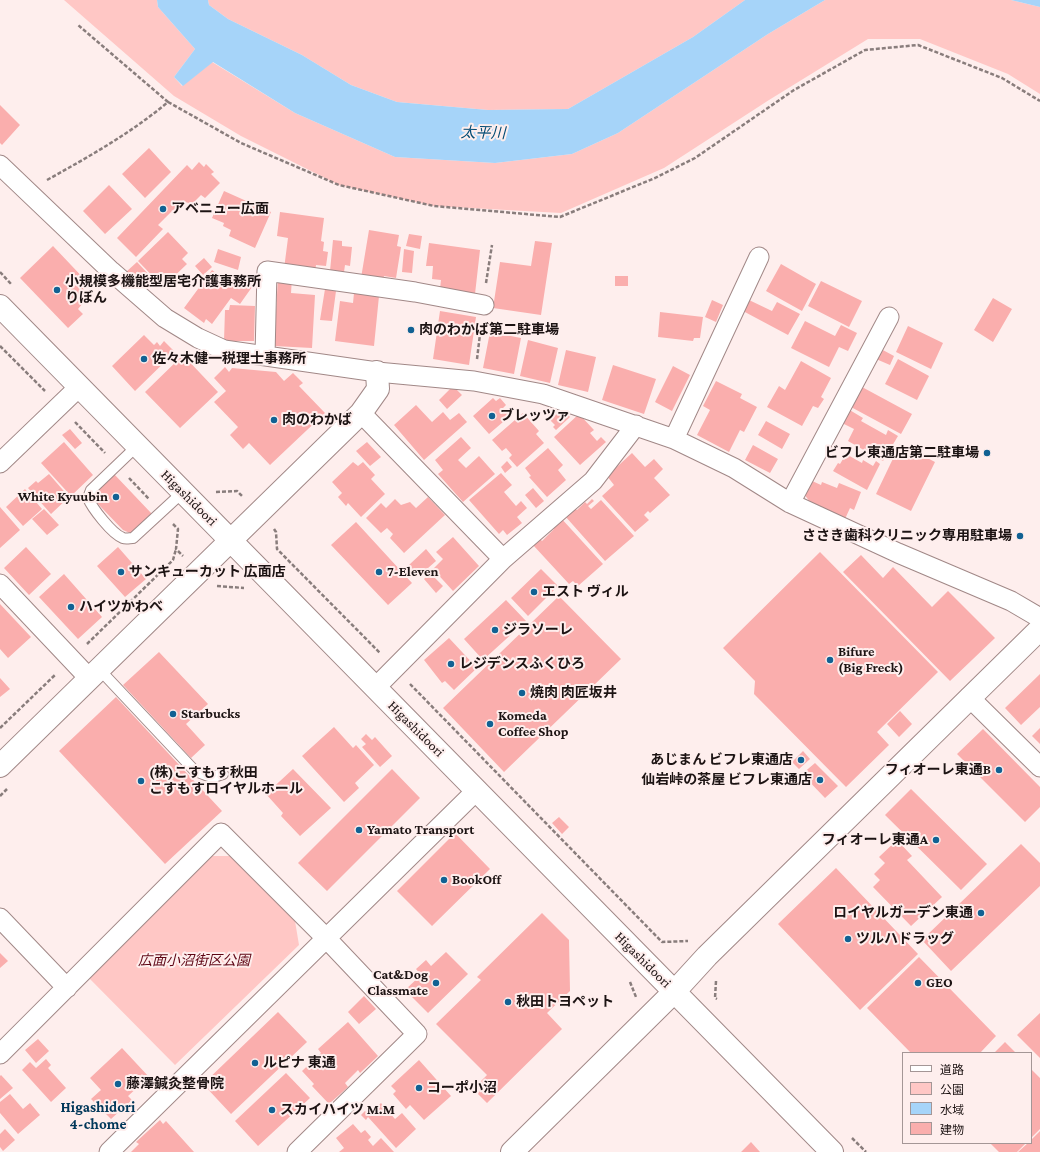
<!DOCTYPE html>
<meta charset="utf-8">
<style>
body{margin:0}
#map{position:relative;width:1040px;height:1152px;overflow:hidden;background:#feeeed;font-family:"Crimson Pro","Noto Sans JP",serif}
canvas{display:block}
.legend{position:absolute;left:902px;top:1052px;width:130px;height:92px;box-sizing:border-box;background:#feeeed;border:1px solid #a49696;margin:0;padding:5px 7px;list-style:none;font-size:12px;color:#1c1313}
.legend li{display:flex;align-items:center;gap:8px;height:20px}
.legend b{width:20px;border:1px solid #a49696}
</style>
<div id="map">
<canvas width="1040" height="1152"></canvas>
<ul class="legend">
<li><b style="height:5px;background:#fff"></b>道路</li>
<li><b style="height:11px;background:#ffc7c5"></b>公園</li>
<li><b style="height:11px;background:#a6d4f9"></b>水域</li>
<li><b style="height:11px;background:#faaead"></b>建物</li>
</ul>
</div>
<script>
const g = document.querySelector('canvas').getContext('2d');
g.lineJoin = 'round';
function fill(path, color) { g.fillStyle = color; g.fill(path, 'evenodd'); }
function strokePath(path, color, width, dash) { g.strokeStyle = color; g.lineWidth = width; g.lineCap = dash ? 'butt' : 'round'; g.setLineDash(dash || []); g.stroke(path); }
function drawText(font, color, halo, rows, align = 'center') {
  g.font = font + ' "Crimson Pro","Noto Sans JP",serif'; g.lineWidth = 4; g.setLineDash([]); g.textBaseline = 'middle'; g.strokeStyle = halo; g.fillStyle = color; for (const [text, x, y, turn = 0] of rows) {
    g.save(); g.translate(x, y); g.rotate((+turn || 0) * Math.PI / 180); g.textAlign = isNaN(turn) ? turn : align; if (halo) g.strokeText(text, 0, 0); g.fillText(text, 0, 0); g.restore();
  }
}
fill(new Path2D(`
 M64,0H157L158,7L195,49L174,77L182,86L212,62L295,113L395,157L495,163L572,154L618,133L768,34L825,0H1011L1040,7V94L1008,74L920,39H868L769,100L664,168L561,213L434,206L339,185L241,136L174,96Z
 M208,0H745L693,37L568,109L488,110L397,102L351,85L302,55L228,19L209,5Z
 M212,856H230L295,921L299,945L175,1065L88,977Z`), '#ffc7c5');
fill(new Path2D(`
 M157,0H208L209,5L228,19L302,55L351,85L397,102L488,110L568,109L693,37L745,0H825L768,34L618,133L572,154L495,163L395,157L295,113L213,62L183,86L174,77L195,49L158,7Z
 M1011,0H1040V7Z`), '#a6d4f9');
fill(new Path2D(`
 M0,105L20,125L2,145L0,143Z
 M149,148L171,172L145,198L122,174Z
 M199,162L204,167L206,164L214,172L211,174L220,183L205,198L201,195L190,206L187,202L174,215L171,212L158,225L163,229L136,257L117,238L187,165L192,170Z
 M109,185L132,209L105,234L83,211Z
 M224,191L271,212L255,248L229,236L231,230L223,226L224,223L212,218Z
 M280,212L324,218L321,241L324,242L323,251L328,252L326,266L316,265L315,273L284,269L288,238L277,236Z
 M369,230L399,235L397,246L401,247L396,278L384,276L383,281L361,278Z
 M168,232L188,253L182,259L187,264L163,287L138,261Z
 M409,234L422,236L420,249L406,246Z
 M333,240L342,241V246L352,247L350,266L345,265L344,272L330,271Z
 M535,241L552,243L541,315L493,308L500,262L531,266Z
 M429,243L480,250L475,294L440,289L441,280L432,279L433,266H426Z
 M53,246L89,284L77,296L83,303L78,309L83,314L68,328L20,278Z
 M218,249L241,257L238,270L214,262Z
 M404,249L414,251L412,273L402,272Z
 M204,258L212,267L203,275L195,266Z
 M137,262L152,278L141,288L126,272Z
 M781,264L816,284L802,311L766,291Z
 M212,270L233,286L239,278L252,287L240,304L231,298L212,324L206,319L204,323L184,308Z
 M615,276H628V286H615Z
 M278,278H292L291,293L315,295L312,348L274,346Z
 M821,281L862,301L849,327L808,306Z
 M325,289L336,291L332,321L320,320Z
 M354,293L379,296L374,346L335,341L340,301L353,303Z
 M993,298L1012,309L993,342L974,330Z
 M712,300L723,305L716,322L705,317Z
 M749,300L772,311L777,302L800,314L788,335L743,311Z
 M230,305L255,306L254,341H224L225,310H229Z
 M440,311L476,317L469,365L433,359Z
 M660,312L703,317L700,338H694L693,341L658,337Z
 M805,321L835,336L841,325L857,333L848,351L839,347L829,367L791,348Z
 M908,326L943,343L931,369L896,352Z
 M490,332L521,338L514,374L483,368Z
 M144,335L154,345L157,342L160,346L164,341L175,352L135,391L112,366Z
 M528,340L558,348L550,383L520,376Z
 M881,349L894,356L890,365L876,359Z
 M566,350L596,357L588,392L558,385Z
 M183,355L218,392L180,428L145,392Z
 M898,359L929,376L917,400L885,384Z
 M801,361L831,378L821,397L824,399L818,408L813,406L802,426L767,407L779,386L785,390Z
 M613,365L656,379L644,414L602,400Z
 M673,366L690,375L672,411L655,402Z
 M225,367L229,372L232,368L276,372L284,381L293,373L303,383L299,386L325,413L270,465L249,443L243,449L230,435L238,427L214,402L226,391L214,378Z
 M716,381L742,394L740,398L757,407L744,432L740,430L729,452L697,435L710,410L703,406Z
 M453,386L462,395L447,409L439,400Z
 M862,387L912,414L901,434L851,407Z
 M493,398L496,401L500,398L506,405L503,408L510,416L489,434L473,416Z
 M416,405L432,422L443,412L450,420L459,413L467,422L424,460L394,425Z
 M562,409L570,417L556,430L553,427L555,425L550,420Z
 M848,409L863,418L861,421L886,435L888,430L898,436L883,461L848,441L854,429L840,422Z
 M523,413L539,431L536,434L544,443L517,467L509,458L512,455L506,448L502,451L492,440Z
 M579,414L594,430L590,433L597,441L601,437L606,442L580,465L554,437Z
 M766,421L790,434L782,449L758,435Z
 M70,429L82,443L75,449L62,435Z
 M461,437L471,448L458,460L466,468L479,456L495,474L463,502L438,474L443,470L435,460Z
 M64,442L93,475L71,496L41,463Z
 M367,442L381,457L370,466L356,451Z
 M900,444L935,462L911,511L876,494Z
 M753,445L778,459L770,473L745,460Z
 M548,448L563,465L558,470L566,480L547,497L529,477L531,476L525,468Z
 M632,453L645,467L654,459L663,469L654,478L670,495L650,513L648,511L644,515L649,520L635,532L602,496L614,485L607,476Z
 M846,454L862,463L863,460L873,466L876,461L880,464L867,490L833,471L838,463L840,464Z
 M507,461L512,467L505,473L501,467Z
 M353,462L358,466L363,462L375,475L371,479L385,494L361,517L348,503L346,506L338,497L342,493L332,482Z
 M501,473L512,485L504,492L516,506L521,501L527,508L517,517L522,523L507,535L503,530L499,534L469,500Z
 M49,474L69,497L51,514L28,488L36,481L38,483Z
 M114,474L152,514L132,534L123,530L98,504L96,490Z
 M810,480L821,485L822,482L837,488L839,483L861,492L854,510L850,508L845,519L813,506L804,494Z
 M533,488L544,501L536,508L525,495Z
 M25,489L42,509L23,526L6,507Z
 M428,497L445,515L404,553L390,538L393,534L387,528L381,533L366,518L381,503L386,508L395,499L401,505L410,502L416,508Z
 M592,499L594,501L588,506L591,509L601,500L634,536L605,561L565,516L574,508L577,510L585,502L587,504Z
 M0,507L20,530L0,548Z
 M44,509L59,525L47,535L32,519Z
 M560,517L603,564L578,586L573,581L569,584L533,545L540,539L542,541L554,529L550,525Z
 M356,522L412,583L388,605L331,545Z
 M453,537L479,566L453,591L433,569L443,559L436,552Z
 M26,547L51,574L29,595L4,568Z
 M118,547L146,579L125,597L97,566Z
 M426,549L436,561L419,576L409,565Z
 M820,552L938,672L877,732L889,745L846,787L754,694L755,681L723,648Z
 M861,555L883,578L893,567L932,607L948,591L995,638L950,681L843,572Z
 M541,569L558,586L528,616L511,598Z
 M430,573L443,586L436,593L424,579Z
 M64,574L102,617L78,639L39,597Z
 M559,596L621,659L504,772L443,708Z
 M506,600L526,621L483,660L464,639Z
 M0,604L31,637L8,658L0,649Z
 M449,638L477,668L454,690L445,681L442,683L424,660Z
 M159,652L208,704L186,724L205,745L191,758L123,685Z
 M1040,674V707L1021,725L1005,708Z
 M0,678L10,689L0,697Z
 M116,697L222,811L165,864L59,751Z
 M900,711L912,724L899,737L887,724Z
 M334,727L353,748L356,745L374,765L355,783L359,788L344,802L302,756Z
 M1040,728V744L1032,736Z
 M983,729L1040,787V807L1025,822L957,754Z
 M366,734L372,740L375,737L392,756L380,767L362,747L366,744L361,739Z
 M803,751L810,759L799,769L792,762Z
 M815,763L838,786L825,798L802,774Z
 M293,769L331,808L300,836L281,816L283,813L266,794Z
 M392,769L420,798L327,891L298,863Z
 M911,789L987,864L961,890L885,815Z
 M559,817L569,827L562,834L552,823Z
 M455,833L490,869L432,926L397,891Z
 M897,840L912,856L907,860L942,897L911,926L873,887L880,880L874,874L885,863L879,857Z
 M1021,844L1040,863V886L951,971L922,940Z
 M836,868L918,954L860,1010L778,924Z
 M542,913L569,940L570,991L547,1013L562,1029L487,1103L473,1089L487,1075L436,1024L481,980L477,977Z
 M446,952L468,974L428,1013L405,990L421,975L416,969L426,960L431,966Z
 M0,953L8,961L0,968Z
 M919,957L996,1036L980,1053H911L867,1008Z
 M364,996L376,1009L359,1024L348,1012Z
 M278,1012L307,1042L231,1114L203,1084Z
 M1040,1013V1058L1017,1035Z
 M348,1022L378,1056L360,1073L358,1070L345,1083L348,1087L329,1104L312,1086L314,1084L302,1071L321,1053L318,1049Z
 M38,1039L49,1051L36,1063L25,1050Z
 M1005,1042L1016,1053H994Z
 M122,1048L149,1077L128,1096L132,1100L111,1119L91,1099L101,1090L90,1078Z
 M46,1059L51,1065L48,1068L66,1088L51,1102L22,1070L30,1062L36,1068Z
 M419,1060L451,1096L424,1120L410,1105L406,1109L393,1094L396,1091L391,1086Z
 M1031,1069L1040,1078V1129L1031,1138Z
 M286,1073L310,1098L258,1146L235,1121Z
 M1,1075L13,1088L0,1099V1076Z
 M10,1094L23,1109L30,1103L40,1115L18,1134L0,1113V1102Z
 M381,1103L395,1119L402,1113L416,1129L396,1148L368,1117L366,1120L361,1115L365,1111L368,1115Z
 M160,1120L163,1124L166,1121L194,1152H131L139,1144L136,1142Z
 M353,1124L361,1133L365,1130L371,1137L368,1140L373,1146L381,1138L394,1152H339L344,1148L336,1138Z
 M5,1129L15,1140L3,1151L0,1147V1134Z
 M1040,1131V1152H1018L1028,1143H1031V1140Z
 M751,1142L760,1152H741Z
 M990,1143H1026L1017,1152H999Z`), '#faaead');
const lane = new Path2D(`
 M137,446L91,490L88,498C92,508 112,534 123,538C126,539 130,538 133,538L183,492
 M99,669L194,770C204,775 212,779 223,774`);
const street = new Path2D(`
 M0,165L111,271L165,318L198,338L224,350L377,372L474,381L543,394L674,439L734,468L790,503L898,553L1011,601L1040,618
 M265,356L267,271L415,292L484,305
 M361,413L503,559
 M674,439L759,257
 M0,463L79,387
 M790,503L889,317
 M0,584L89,678
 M376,687L503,559L593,481L636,425
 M969,697L1040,767
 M0,918L67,988
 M0,1054L221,833L326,938L417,1034L297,1152
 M109,1152L477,790`);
const secondary = new Path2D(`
 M0,306L832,1152
 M0,766L361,413L378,389L377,372
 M512,1152L675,991L707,956L1040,629`);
strokePath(lane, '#a18887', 12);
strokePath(street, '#a18887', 21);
strokePath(secondary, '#a18887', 24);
strokePath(new Path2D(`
 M168,102L241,143L339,185L434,206L560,217L655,178L695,158L794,90L865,50L918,45L1002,78L1040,101
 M47,180C90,156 131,133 168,102L78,25
 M0,272L12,285
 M486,283L492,245
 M0,346L45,391
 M477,359L481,326
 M75,422L105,453
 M129,478L149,499
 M216,492L237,491L243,497
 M173,524L178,529L176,549L183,556
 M274,529L276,532L277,549L380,653
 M217,586L244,588
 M87,644L173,560L176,549
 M410,684L662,942L688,941
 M0,728L56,674
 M0,796L7,789
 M716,981L715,998L717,999
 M630,982L636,997
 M852,1138L866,1152`), '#897d7c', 2.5, [4, 2]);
strokePath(lane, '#fff', 10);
strokePath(street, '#fff', 19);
strokePath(secondary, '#fff', 22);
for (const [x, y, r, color] of [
 [163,209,4,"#116193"],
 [57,290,4,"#116193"],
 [411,330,4,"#116193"],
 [144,359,4,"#116193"],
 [492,416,4,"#116193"],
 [274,420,4,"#116193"],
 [987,453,4,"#116193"],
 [116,497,4,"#116193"],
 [1020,536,4,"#116193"],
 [121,572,4,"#116193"],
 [379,572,4,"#116193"],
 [534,592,4,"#116193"],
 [71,607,4,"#116193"],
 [495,630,4,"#116193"],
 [830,660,4,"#116193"],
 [451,664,4,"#116193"],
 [522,693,4,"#116193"],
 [173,714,4,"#116193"],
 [490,724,4,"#116193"],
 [801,760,4,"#116193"],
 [999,770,4,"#116193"],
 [820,780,4,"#116193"],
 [141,781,4,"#116193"],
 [359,830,4,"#116193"],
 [936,840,4,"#116193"],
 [444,880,4,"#116193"],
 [981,913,4,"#116193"],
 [848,939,4,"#116193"],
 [436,983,4,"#116193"],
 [918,983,4,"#116193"],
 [508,1002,4,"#116193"],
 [255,1063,4,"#116193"],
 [118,1084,4,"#116193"],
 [419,1088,4,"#116193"],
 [272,1110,4,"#116193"]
]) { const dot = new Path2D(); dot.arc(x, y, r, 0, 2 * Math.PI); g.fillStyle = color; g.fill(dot); strokePath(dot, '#feeeed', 1.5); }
drawText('bold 14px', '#1c1313', '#feeeed', [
 ["アベニュー広面",171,209],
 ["小規模多機能型居宅介護事務所",65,282],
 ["りぼん",65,298],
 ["肉のわかば第二駐車場",419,330],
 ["佐々木健一税理士事務所",152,359],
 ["ブレッツァ",500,416],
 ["肉のわかば",282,420],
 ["ビフレ東通店第二駐車場",979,453,"right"],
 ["White Kyuubin",108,497,"right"],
 ["ささき歯科クリニック専用駐車場",1012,536,"right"],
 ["サンキューカット 広面店",129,572],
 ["7-Eleven",387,572],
 ["エスト ヴィル",542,592],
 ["ハイツかわべ",79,607],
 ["ジラソーレ",503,630],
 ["Bifure",838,652],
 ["(Big Freck)",838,668],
 ["レジデンスふくひろ",459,664],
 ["焼肉 肉匠坂井",530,693],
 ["Starbucks",181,714],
 ["Komeda",498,716],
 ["Coffee Shop",498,732],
 ["あじまん ビフレ東通店",793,760,"right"],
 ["フィオーレ東通B",991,770,"right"],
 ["(株)こすもす秋田",149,773],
 ["こすもすロイヤルホール",149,789],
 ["仙岩峠の茶屋 ビフレ東通店",812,780,"right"],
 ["Yamato Transport",367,830],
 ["フィオーレ東通A",928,840,"right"],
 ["BookOff",452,880],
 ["ロイヤルガーデン東通",973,913,"right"],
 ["ツルハドラッグ",856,939],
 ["Cat&Dog",428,975,"right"],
 ["Classmate",428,991,"right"],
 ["GEO",926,983],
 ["秋田トヨペット",516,1002],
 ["ルピナ 東通",263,1063],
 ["藤澤鍼灸整骨院",126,1084],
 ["コーポ小沼",427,1088],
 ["スカイハイツ M.M",280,1110]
], 'left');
drawText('14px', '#1c1313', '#feeeed', [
 ["Higashidoori",189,498,45],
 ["Higashidoori",416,729,45],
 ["Higashidoori",643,960,45]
]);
drawText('italic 14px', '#5e0514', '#feeeed', [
 ["広面小沼街区公園",194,961]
]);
drawText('italic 15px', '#014a74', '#feeeed', [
 ["太平川",483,133,1]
]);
drawText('bold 15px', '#003759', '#feeeed', [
 ["Higashidori",98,1107],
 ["4-chome",98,1124]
]);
</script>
